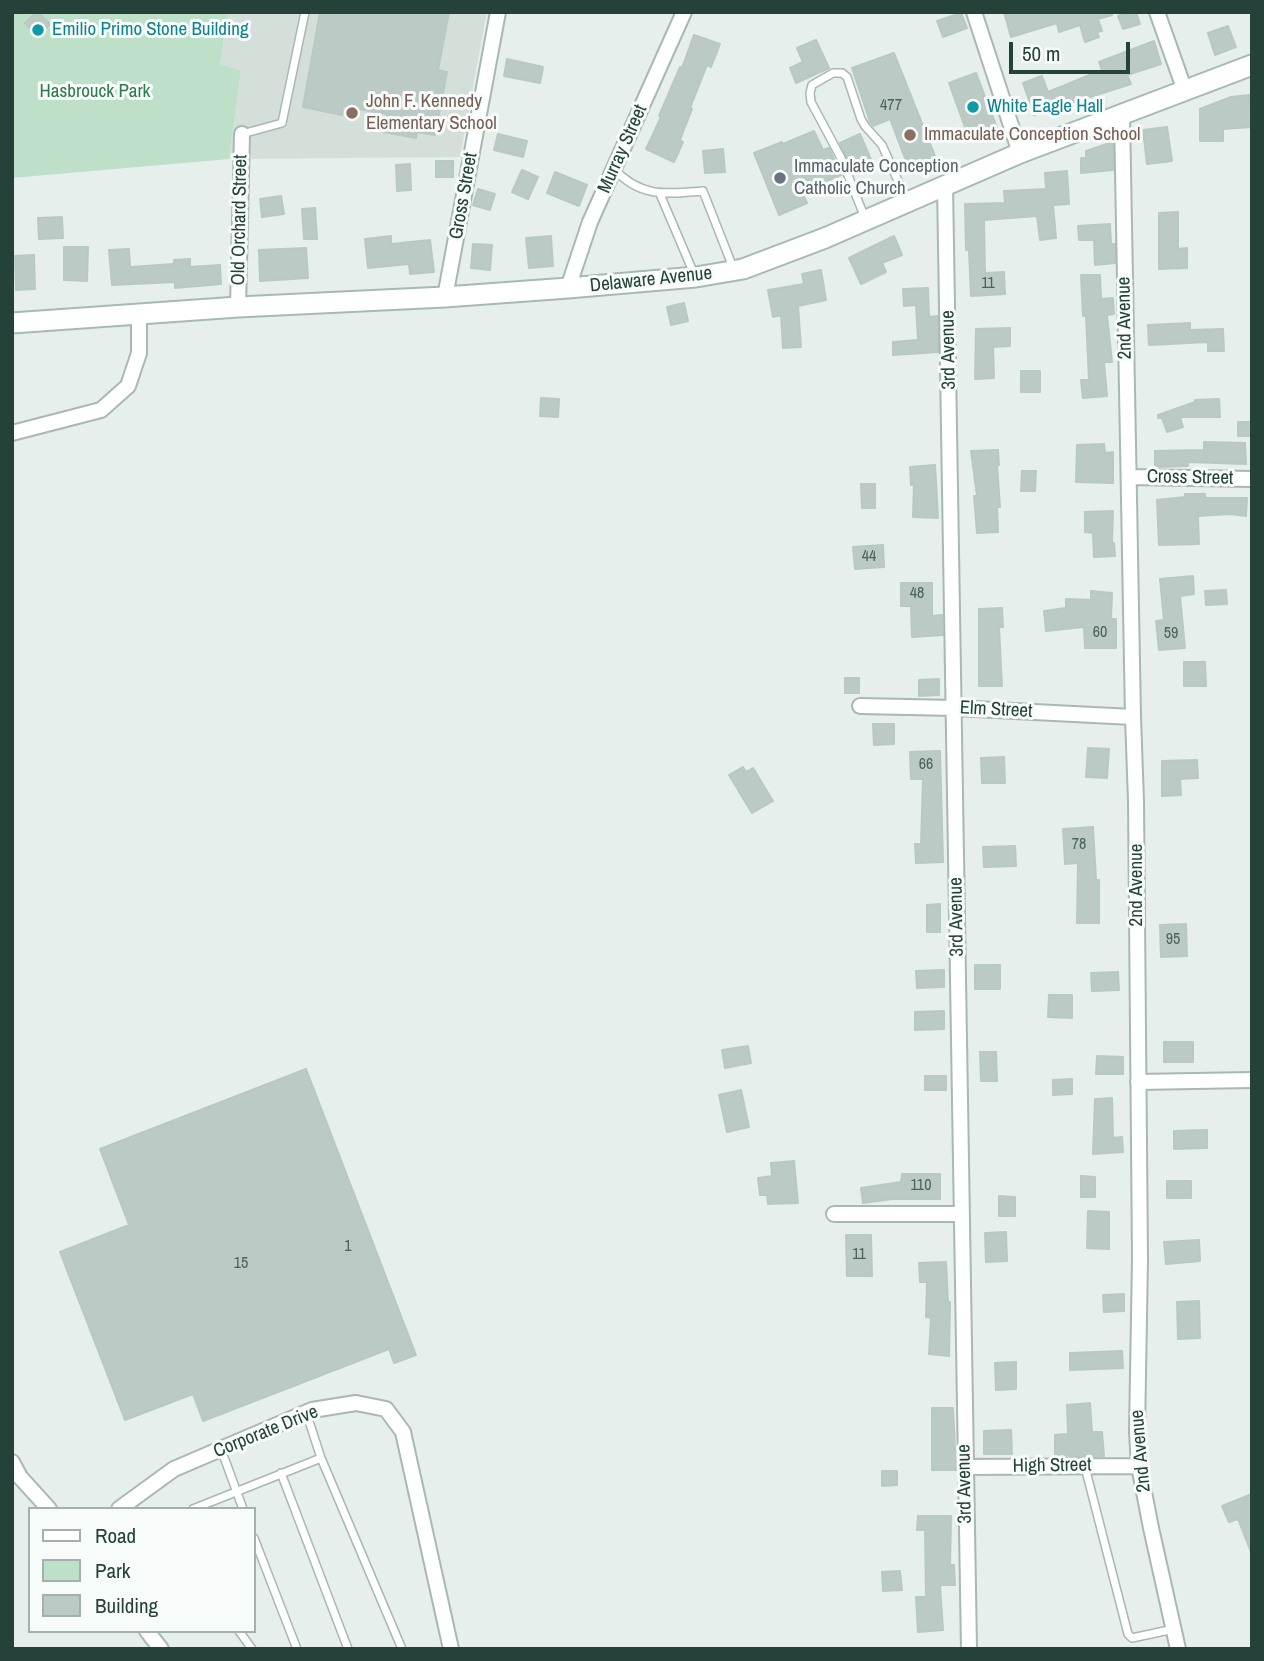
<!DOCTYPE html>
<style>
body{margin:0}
#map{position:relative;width:1264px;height:1661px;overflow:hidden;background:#e6efeb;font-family:"Archivo Narrow",sans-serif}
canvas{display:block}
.frame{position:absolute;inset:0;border:14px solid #24423a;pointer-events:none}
.legend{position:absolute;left:28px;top:1507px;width:228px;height:126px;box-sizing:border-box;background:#f7fbf9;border:2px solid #a3b1ad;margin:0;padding:9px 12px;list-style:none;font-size:21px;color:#24423a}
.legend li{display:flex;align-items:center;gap:14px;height:35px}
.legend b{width:35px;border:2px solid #a3b1ad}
.scale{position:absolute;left:1009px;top:42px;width:121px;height:32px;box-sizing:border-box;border:4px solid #24423a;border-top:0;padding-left:9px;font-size:21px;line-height:24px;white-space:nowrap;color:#24423a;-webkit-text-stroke:5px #f7fbf9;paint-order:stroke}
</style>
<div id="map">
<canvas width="1264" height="1661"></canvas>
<div class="frame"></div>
<ul class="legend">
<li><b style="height:9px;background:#fff"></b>Road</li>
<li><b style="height:19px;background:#bfe0c8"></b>Park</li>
<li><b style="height:19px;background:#bbcac4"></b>Building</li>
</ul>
<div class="scale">50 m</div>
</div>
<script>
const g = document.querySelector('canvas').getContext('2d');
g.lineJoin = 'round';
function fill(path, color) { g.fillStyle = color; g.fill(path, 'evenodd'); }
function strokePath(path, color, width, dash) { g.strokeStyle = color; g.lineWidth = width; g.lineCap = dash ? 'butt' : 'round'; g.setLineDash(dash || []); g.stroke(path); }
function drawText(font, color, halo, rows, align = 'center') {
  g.font = font + ' "Archivo Narrow",sans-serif'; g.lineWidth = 6; g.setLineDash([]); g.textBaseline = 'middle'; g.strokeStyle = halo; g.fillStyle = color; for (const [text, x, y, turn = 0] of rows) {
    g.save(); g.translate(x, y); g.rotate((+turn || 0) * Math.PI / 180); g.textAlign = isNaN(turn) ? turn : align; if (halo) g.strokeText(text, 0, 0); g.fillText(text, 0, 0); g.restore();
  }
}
fill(new Path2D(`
 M228,12H487L460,157L229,159L241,70L220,64Z`), '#d4dfda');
fill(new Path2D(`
 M12,12H228L220,64L241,70L229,159L12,178Z`), '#bfe0c8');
const building = new Path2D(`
 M37,12L50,24L37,36L25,23Z
 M320,12H449L438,70L447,72L435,135L417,132L416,138L384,132L387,114L343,106L342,115L303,107Z
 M1004,12H1111L1112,15L1098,19L1102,31L1097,32L1099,37L1085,42L1080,25L1059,32L1057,23L1011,37Z
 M1127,12H1136L1140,24L1123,29L1118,16Z
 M961,13L967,28L943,37L937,21Z
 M1228,26L1236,47L1215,55L1208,33Z
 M694,35L720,44L711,67L707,65L690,108L692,109L680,140L683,142L674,162L646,149L661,117L659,116L680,67L682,68Z
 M816,40L829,68L796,83L790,68L803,62L797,48Z
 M1154,41L1161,64L1127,75L1131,84L1034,115L1023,83L1042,76L1048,92L1102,70L1099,62Z
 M894,53L935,156L908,166L890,119L873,126L870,122L852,68Z
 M507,59L543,67L540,83L504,76Z
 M976,73L998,130L970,141L949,83Z
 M1250,95L1252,127L1223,129V141H1200V109L1231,97Z
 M1167,127L1172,161L1147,164L1143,130Z
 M814,131L823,150L829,148L841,175L802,192L807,203L779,215L754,153L782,142L783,144Z
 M498,134L527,141L523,157L494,150Z
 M860,134L872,162L853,171L840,143Z
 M1113,142V170L1081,173V158H1086V151Z
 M723,149L725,172L705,173L703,151Z
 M436,161H453V177H436Z
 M410,164L411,190L397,191L396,165Z
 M522,170L538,177L528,199L512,192Z
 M1067,171L1069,204L1053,205L1056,238L1040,240L1037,216L984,220L985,273L1004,272L1005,294L971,296L969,250H966L965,204L1005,203L1004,191L1046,189L1045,173Z
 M555,172L587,185L579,206L547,193Z
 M478,189L495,194L490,210L473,205Z
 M281,196L284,214L262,217L260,199Z
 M315,208L317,239H304L302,209Z
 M1178,212V249L1187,248V268L1159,269V213Z
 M62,217L63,238L39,239L38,218Z
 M1110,224L1111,244H1115V263L1095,265L1094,240H1079L1078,226Z
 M391,236V244L430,240L434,272L410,274L409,264L368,268L365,239Z
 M551,236L553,266L529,268L526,238Z
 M894,236L902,255L882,263L886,272L861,284L849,258Z
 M473,244L492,245L490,270L471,268Z
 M64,247H88L87,281L64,280Z
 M306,248L308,278L260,281L259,250Z
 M129,249L130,267L174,264V260L190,259V267L220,265L221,284L175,288V282L112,285L109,250Z
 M34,255L35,289L16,290L15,256Z
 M821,270L826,300L798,306L801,347L783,348L781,315L773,317L768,290L804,284L802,274Z
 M1081,275H1100L1101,299L1113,298L1114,314L1107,315L1112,362H1104L1107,396L1083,398L1081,380H1089L1086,316H1083Z
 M928,288L929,317L938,316V352L893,355V342L918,340L916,305L904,306L903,289Z
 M684,303L688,321L671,325L667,307Z
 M1190,323V330L1223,329L1224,351H1208V342L1149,345L1148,325Z
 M1010,328V346L993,347L994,378L975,379L976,329Z
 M1021,371H1040V392H1021Z
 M541,398L559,399L558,417L540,416Z
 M1219,399L1220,417H1180L1183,427L1167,432L1162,418H1158V415L1195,402V400Z
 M1238,422H1252V436H1238Z
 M1204,442L1245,443L1246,464L1188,462V466L1155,467V451L1204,450Z
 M1104,444L1105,453L1113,452V483L1076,482L1077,445Z
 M998,450L999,465H997L1000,507H997L998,532L977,533L974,496H977L971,451Z
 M935,465L938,518L913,517L914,484L911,485L910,467Z
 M1022,471H1036L1035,491H1021Z
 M861,484H875V508H862Z
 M1185,494H1205V498H1247L1246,516L1231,514L1198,516L1199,544L1159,545L1157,500L1185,497Z
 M1113,511L1112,543H1114L1115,556L1094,557L1093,533L1085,532V512Z
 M883,545L884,567L855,569L853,547Z
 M1193,576L1194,594L1180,596L1185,648L1159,650L1156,621L1164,620L1160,579Z
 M901,583H932V616L942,615L943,635L912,637L911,606H901Z
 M1226,590L1227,604L1206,605L1205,591Z
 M1091,591L1112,593L1111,619H1116V648H1085L1084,627L1046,631L1044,611L1066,608V599L1091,600Z
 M1002,608L1003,627H999L1002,686H979V609Z
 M1184,662H1205L1206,686H1184Z
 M845,678H859V693H845Z
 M939,679V695L919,696V680Z
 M873,724H894V744L874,745Z
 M1088,748L1109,749L1107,778L1086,777Z
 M940,751L943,862L916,863L915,844H921L923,779H911L910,752Z
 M1004,757L1005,783H982L981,758Z
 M1197,760L1198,778L1180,779L1181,795L1162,796V761Z
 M743,767L746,772L753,768L773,801L752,813L729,775Z
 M1093,827L1096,880H1099V923H1077L1078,863L1065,864L1063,829Z
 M1015,846L1016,866L984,867L983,847Z
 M940,904V932H927V905Z
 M1186,924L1187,956L1161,957L1160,925Z
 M975,965H1000V989H975Z
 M944,970V987L917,988L916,971Z
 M1118,972L1119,990L1092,991L1091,973Z
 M1049,995H1072V1018L1048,1017Z
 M944,1011V1029L915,1030V1012Z
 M1164,1042H1193V1062H1164Z
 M748,1046L751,1063L725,1068L722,1050Z
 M980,1052H996L997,1081H981Z
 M1097,1056L1123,1057V1074H1096Z
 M306,1069L416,1355L394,1363L389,1349L203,1421L193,1394L125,1420L60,1252L129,1225L100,1149Z
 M925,1076H946V1090H925Z
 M1072,1079V1094L1053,1095V1080Z
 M741,1090L749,1127L727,1132L719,1095Z
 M1112,1098L1113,1138L1122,1137L1123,1152L1093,1154L1095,1099Z
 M1207,1130V1148L1174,1149V1131Z
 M794,1161L798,1203L768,1204L767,1195H760L758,1178L772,1176L771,1163Z
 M902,1174H940V1199H892L863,1203L861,1188L901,1182Z
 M1081,1176L1095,1177V1197H1081Z
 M1167,1181H1191V1198H1167Z
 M999,1196L1015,1197V1216H999Z
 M1088,1211L1109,1212V1249L1087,1248Z
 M1006,1232L1007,1261L986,1262L985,1233Z
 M846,1235H871L872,1276H847Z
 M1199,1240L1200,1261L1166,1264L1164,1242Z
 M946,1262L948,1302H950L949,1356L929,1354L931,1318L926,1317L927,1282H920L919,1263Z
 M1124,1294V1311L1104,1312L1103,1295Z
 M1199,1301L1200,1338L1178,1339L1177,1302Z
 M1122,1351L1123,1368L1070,1370V1353Z
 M1016,1362V1389L996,1390L995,1363Z
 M1090,1403L1092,1432H1102L1104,1456L1055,1457V1435L1068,1434L1067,1405Z
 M932,1408H953L956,1470H932Z
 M1011,1430L1012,1454H984V1431Z
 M882,1471H897V1485L882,1486Z
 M1252,1494V1552H1251L1238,1519L1229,1522L1222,1506Z
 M918,1516H951L950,1565H954L955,1585H940L943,1630L918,1632L916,1597H926L925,1530H917Z
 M900,1571L902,1590L883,1591L882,1572Z`);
fill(building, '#bbcac4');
strokePath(building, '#b8c9c2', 2);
const lane = new Path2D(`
 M242,134L282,123L305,12
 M614,169C641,198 667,194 703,191L734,270
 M660,194L694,274
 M865,218L841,158L811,102L810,93L812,85L833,73H842L847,77L861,119L865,126L882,145L907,201
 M306,1412L321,1458
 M221,1449L243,1509
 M1085,1467L1128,1634L1132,1638L1174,1629
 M281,1473L348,1649
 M193,1509L321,1458L402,1649
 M254,1538L297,1649
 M239,1631L252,1649`);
const street = new Path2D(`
 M974,12L1020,153
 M1157,12L1185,91
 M1122,116L1133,717L1136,801L1140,1259L1137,1432L1139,1466L1151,1528L1178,1649
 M945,184L969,1649
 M568,288L590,222L684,12
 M445,297L498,12
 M238,307L242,134
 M12,433L101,410L128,386L139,353V314
 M1129,477L1252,479
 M860,706L955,708L1133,717
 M1138,1082L1252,1080
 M834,1214H962
 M12,1462L20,1477L49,1509
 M965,1467L1139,1466
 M119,1509L174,1469L312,1410L356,1403L386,1409L403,1432L451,1649
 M147,1631L161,1649`);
const secondary = new Path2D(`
 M12,323L238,307L445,297L568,288L696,277L743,269L825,238L1020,153L1252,65`);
strokePath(lane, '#a8b8b2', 10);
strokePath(street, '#a8b8b2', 18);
strokePath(secondary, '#a4bbb3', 23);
strokePath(lane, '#fff', 7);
strokePath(street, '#fff', 14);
strokePath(secondary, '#fff', 19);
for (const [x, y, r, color] of [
 [38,30,7,"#0f9aa8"],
 [973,107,7,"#0f9aa8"],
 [352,113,7,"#8d6e63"],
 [910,135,7,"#8d6e63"],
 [780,178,7,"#6b7280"]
]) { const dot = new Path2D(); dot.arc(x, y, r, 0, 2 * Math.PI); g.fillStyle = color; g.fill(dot); strokePath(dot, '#f7fbf9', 2.5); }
drawText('16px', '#4a645c', null, [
 ["477",891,106],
 ["11",988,284],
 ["44",869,557],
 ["48",917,594],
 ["60",1100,633],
 ["59",1171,634],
 ["66",926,765],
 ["78",1079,845],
 ["95",1173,940],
 ["110",921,1186],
 ["1",348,1247],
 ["11",859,1255],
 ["15",241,1264]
]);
drawText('19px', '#0d838f', '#f7fbf9', [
 ["Emilio Primo Stone Building",52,30],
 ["White Eagle Hall",987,107]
], 'left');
drawText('19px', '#2d7a4b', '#f7fbf9', [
 ["Hasbrouck Park",95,92]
]);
drawText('19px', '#785e54', '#f7fbf9', [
 ["John F. Kennedy",366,102],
 ["Elementary School",366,124],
 ["Immaculate Conception School",924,135]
], 'left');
drawText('19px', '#24423a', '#f7fbf9', [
 ["Murray Street",623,149,-66],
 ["Gross Street",464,196,-80],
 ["Old Orchard Street",240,220,-89],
 ["Delaware Avenue",651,280,-6],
 ["2nd Avenue",1125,318,-91],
 ["3rd Avenue",949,350,-91],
 ["Cross Street",1190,478,1],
 ["Elm Street",996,710,3],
 ["2nd Avenue",1137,885,-90],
 ["3rd Avenue",957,917,-91],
 ["Corporate Drive",266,1432,-22],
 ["2nd Avenue",1141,1451,-95],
 ["High Street",1052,1466,-1],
 ["3rd Avenue",965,1484,-91]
]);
drawText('19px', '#5b616d', '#f7fbf9', [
 ["Immaculate Conception",794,167],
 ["Catholic Church",794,189]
], 'left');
</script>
